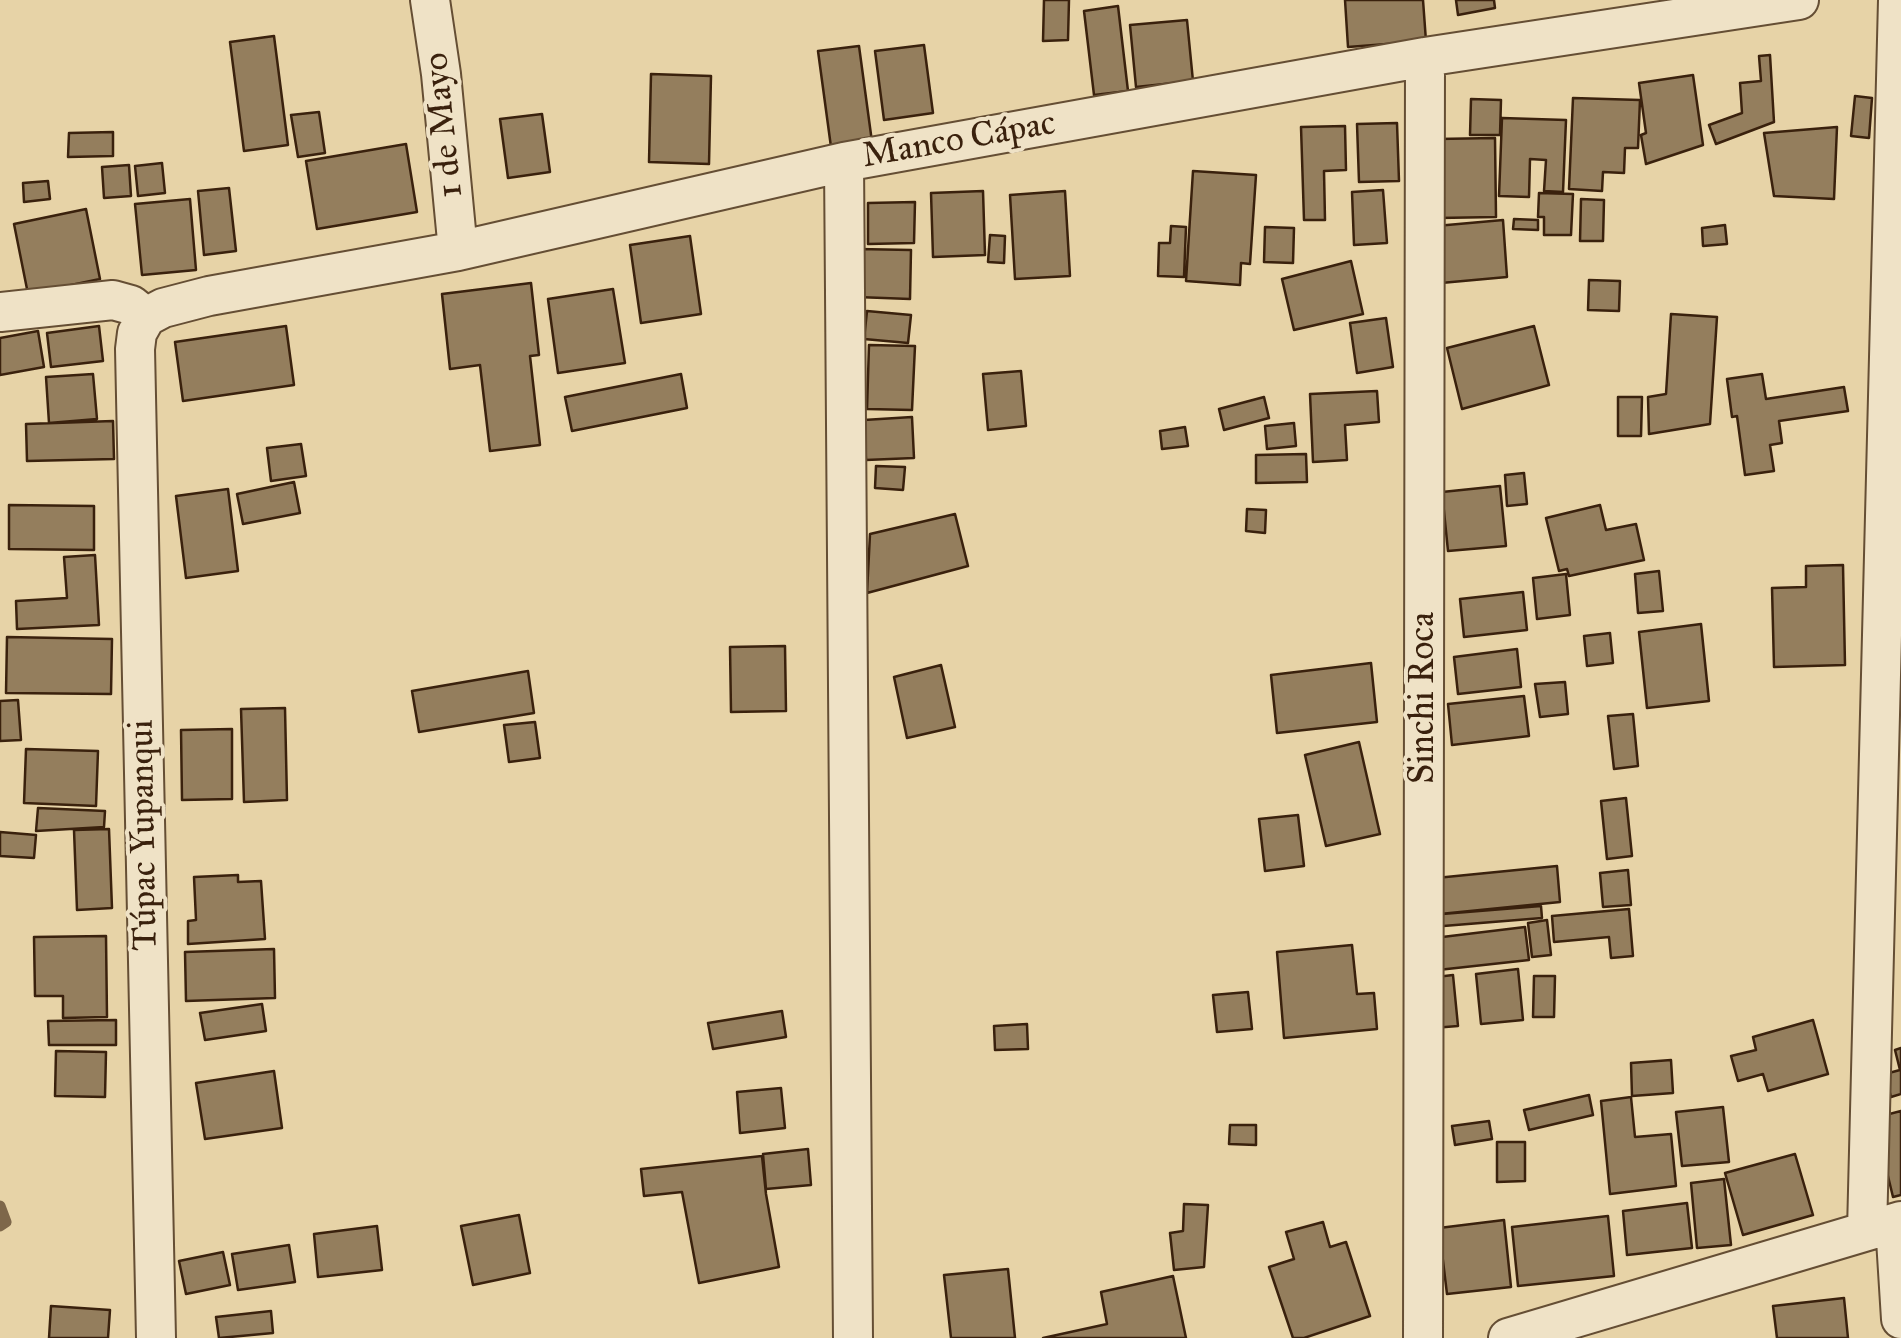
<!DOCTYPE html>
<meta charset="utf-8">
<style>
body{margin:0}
canvas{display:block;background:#e7d3a7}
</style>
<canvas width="1901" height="1338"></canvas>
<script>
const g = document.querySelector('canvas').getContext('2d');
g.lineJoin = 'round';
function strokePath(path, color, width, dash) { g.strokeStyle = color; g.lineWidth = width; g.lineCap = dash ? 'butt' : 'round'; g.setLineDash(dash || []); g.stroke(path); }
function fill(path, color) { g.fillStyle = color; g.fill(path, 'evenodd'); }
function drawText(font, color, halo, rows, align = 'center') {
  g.font = font + ' "IM FELL Great Primer",serif'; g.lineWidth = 8; g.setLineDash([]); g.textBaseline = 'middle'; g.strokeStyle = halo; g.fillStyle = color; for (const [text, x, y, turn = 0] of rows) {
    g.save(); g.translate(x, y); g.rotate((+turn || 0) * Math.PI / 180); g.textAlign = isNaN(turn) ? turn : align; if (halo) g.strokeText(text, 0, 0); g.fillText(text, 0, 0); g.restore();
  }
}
strokePath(new Path2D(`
 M0,1206L6,1222L0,1226`), '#7e674a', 11);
const building = new Path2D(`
 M1044,0H1069L1068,40L1043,41Z
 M1345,0H1423L1426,41L1348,47Z
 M1456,0H1494L1495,8L1458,15Z
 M1118,6L1128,91L1094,95L1084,11Z
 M1187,20L1193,81L1136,87L1130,25Z
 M274,36L288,145L244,151L230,42Z
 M924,45L933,113L884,120L875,51Z
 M859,46L872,142L831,147L818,51Z
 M1770,55L1774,122L1716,144L1709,125L1742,113L1740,83L1761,81L1759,56Z
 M651,74L711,76L709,164L649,162Z
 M1693,75L1703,145L1646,164L1641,135L1646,133L1639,83Z
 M1855,96L1872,98L1869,138L1851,136Z
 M1573,98L1640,100L1638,148H1625L1624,173L1603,172L1602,191L1569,189Z
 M1471,99L1501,100L1500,135H1470Z
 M319,112L325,153L298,157L291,115Z
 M542,114L550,172L508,178L500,119Z
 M1502,118L1566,120L1563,192L1544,191L1546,160L1530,159L1529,197L1499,196Z
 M1397,123L1399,181L1359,182L1357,124Z
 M1345,126L1346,170L1324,171L1325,220H1304L1301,127Z
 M1837,127L1834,199L1774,196L1764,133Z
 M113,132V156L68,157L69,133Z
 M1495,138L1496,217L1438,218L1437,139Z
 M406,144L417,212L317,229L306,161Z
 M162,163L165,193L138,196L135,166Z
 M129,165L131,196L104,198L102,167Z
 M1193,171L1256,175L1250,264L1241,263L1240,285L1186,281Z
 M48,181L50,199L24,202L23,183Z
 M229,188L236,251L204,255L198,191Z
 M1383,190L1387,243L1354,245L1352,192Z
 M983,191L985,255L933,257L931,193Z
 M1065,191L1070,276L1015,279L1010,195Z
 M1539,193L1573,194L1571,235H1544V217H1538Z
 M190,199L196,270L142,275L135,204Z
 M1581,199L1604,200L1603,241H1580Z
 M915,202L914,243L868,244V203Z
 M86,209L100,279L28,294L14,224Z
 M1514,219L1538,220V230L1513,229Z
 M1503,220L1507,277L1441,283L1436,226Z
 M1725,225L1727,244L1703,246L1702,228Z
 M1171,226L1186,227L1184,277L1158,276L1159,243H1170Z
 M1265,227L1294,228L1293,263L1264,262Z
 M990,235L1005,236L1004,263L988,262Z
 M690,236L701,314L641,323L630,245Z
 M858,249L911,250L910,299L857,297Z
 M1351,261L1363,314L1294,330L1282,279Z
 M1589,280L1620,281L1619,311L1588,310Z
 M531,283L539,355L530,356L540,445L490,451L480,365L450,369L442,294Z
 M613,289L625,363L558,373L548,299Z
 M867,311L911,315L908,343L864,339Z
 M1671,314L1717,317L1710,424L1649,434L1648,397L1666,394Z
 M1386,318L1393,367L1357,373L1350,323Z
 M99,326L103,361L51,367L47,333Z
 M286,326L294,385L183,401L175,342Z
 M1534,326L1549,385L1462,409L1447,348Z
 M38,331L44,367L0,375V338Z
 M869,345L915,346L912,410L867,409Z
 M1021,371L1026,426L988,430L983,374Z
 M93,374L97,419L49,423L46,377Z
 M681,374L687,408L572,431L565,397Z
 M1762,374L1766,399L1844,387L1848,411L1779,421L1782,443L1770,445L1774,471L1745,475L1737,416L1732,417L1727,379Z
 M1377,391L1379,422L1345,425L1347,460L1313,462L1310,394Z
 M1264,397L1269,418L1224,430L1219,409Z
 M1618,397H1642L1641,436H1618Z
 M912,417L914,458L866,460L864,420Z
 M113,421L114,459L27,461L26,424Z
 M1294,423L1296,446L1267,449L1265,426Z
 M1185,427L1188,446L1162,449L1160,431Z
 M301,444L306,476L271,481L267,448Z
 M1306,454L1307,482L1256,483V455Z
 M876,466L905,467L903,490L875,488Z
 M1524,473L1527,504L1507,506L1505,475Z
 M294,482L300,513L243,524L237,494Z
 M1500,486L1506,546L1448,551L1442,492Z
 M228,489L238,571L186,578L176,496Z
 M9,505L94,506V550L9,549Z
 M1600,505L1606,530L1636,524L1644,560L1569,576L1567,569L1559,571L1546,518Z
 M1247,509L1266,510L1265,533L1246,531Z
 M955,514L968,566L867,593L870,534Z
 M95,555L99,625L17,629L16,601L67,598L64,557Z
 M1843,565L1845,665L1774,667L1772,588L1806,587V566Z
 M1659,571L1663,611L1638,613L1635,574Z
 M1566,574L1570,615L1537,619L1533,578Z
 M1523,592L1527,630L1464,637L1460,599Z
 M1701,624L1709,701L1647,708L1639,632Z
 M1610,633L1613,663L1587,666L1584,636Z
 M7,637L112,639L111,694L6,693Z
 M785,646L786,711L731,712L730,647Z
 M1517,649L1521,687L1458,694L1454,657Z
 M1371,663L1377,722L1277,733L1271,675Z
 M941,665L955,727L907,738L894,677Z
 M528,671L534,713L419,732L412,691Z
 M1565,682L1568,714L1540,717L1535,684Z
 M1524,696L1529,736L1452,745L1448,704Z
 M18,700L21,740L0,741V701Z
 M285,708L287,800L244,802L241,709Z
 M1633,714L1638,766L1614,769L1608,716Z
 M535,722L540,758L509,762L504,725Z
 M232,729V799L182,800L181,730Z
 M1359,742L1380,834L1326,846L1305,755Z
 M26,749L98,751L96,806L24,803Z
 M1626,798L1632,856L1607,859L1601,801Z
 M38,808L105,811L104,827L36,831Z
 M1298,815L1304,866L1265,871L1259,819Z
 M109,829L112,908L77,910L74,830Z
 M0,832L36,835L34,858L0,856Z
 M1557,866L1560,902L1430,915L1426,879Z
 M1628,870L1631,905L1603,907L1600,873Z
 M238,875V882L261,881L265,939L188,944V921L196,920L194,877Z
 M1541,906L1542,918L1431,927L1430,915Z
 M1629,909L1633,956L1611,958L1609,937L1554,942L1552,916Z
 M1547,920L1551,955L1532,957L1528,923Z
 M1525,927L1529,960L1438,970L1434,938Z
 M106,936L107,1017L63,1018V996H35L34,937Z
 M1352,945L1357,994L1374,993L1377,1029L1284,1038L1277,952Z
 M274,949L275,998L186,1001L185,952Z
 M1518,969L1523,1020L1481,1024L1476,974Z
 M1453,975L1458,1026L1433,1028L1428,978Z
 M1534,976H1555L1554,1017H1533Z
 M1248,992L1252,1029L1217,1032L1213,995Z
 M262,1004L266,1031L205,1040L200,1013Z
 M782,1011L786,1037L713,1049L708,1023Z
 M116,1020V1045H49L48,1021Z
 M1813,1020L1828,1074L1768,1091L1763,1074L1738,1081L1731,1056L1756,1050L1753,1037Z
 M1027,1024L1028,1049L995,1050L994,1026Z
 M1901,1048V1094L1891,1097L1885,1074L1900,1070L1895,1050Z
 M56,1051L106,1052L105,1097L55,1096Z
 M1671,1060L1673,1093L1632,1096L1631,1063Z
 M274,1071L282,1128L205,1139L196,1083Z
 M781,1088L785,1128L740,1133L737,1092Z
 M1589,1095L1593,1115L1529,1130L1524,1110Z
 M1631,1097L1635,1137L1671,1134L1676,1186L1610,1194L1601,1101Z
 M1723,1107L1729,1162L1682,1166L1676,1112Z
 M1901,1111V1195L1893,1197L1874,1118Z
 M1489,1121L1492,1139L1455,1145L1452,1126Z
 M1230,1125H1256V1145L1229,1144Z
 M1497,1142H1525V1181L1497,1182Z
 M808,1149L811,1185L766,1189L763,1154Z
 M1795,1154L1813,1215L1743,1235L1725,1173Z
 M762,1156L766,1194L779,1267L699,1283L682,1192L644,1196L641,1169Z
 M1724,1179L1731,1245L1697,1248L1691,1183Z
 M1687,1203L1692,1248L1627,1255L1623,1211Z
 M1184,1204L1208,1205L1204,1267L1174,1270L1170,1233L1183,1231Z
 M519,1215L530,1273L473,1285L461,1226Z
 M1608,1216L1614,1276L1518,1286L1512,1227Z
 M1504,1220L1511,1287L1447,1294L1439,1228Z
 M1323,1222L1330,1247L1346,1242L1370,1316L1304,1338H1293L1269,1267L1294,1259L1286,1232Z
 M377,1226L382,1270L318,1277L314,1234Z
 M289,1245L295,1282L238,1290L232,1254Z
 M223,1252L230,1285L186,1294L179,1261Z
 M1008,1269L1015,1338H951L944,1275Z
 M1173,1276L1186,1338H1043L1107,1324L1101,1292Z
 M1844,1298L1848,1338H1777L1773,1306Z
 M51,1306L110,1310L108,1338H49Z
 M271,1311L273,1333L219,1338L216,1317Z`);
fill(building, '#947e5d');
strokePath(building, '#3a210d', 2.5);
const minor = new Path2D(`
 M430,0L441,74L458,251
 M844,162L853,1338
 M0,312L113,300L131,305L146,317
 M1895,1223L1901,1319
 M1867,1231L1898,0
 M156,1338L135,349L137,333L146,317L163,308L209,296L458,251L844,162L1425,57L1799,0
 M1423,1338L1425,57
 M1508,1338L1901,1221`);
strokePath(minor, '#654e34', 42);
strokePath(minor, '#efe2c6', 38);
drawText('35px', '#3a210d', '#efe2c6', [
 ["1 de Mayo",445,125,-96],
 ["Manco Cápac",959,141,-10],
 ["Sinchi Roca",1424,698,-90],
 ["Túpac Yupanqui",145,835,-91]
]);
</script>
